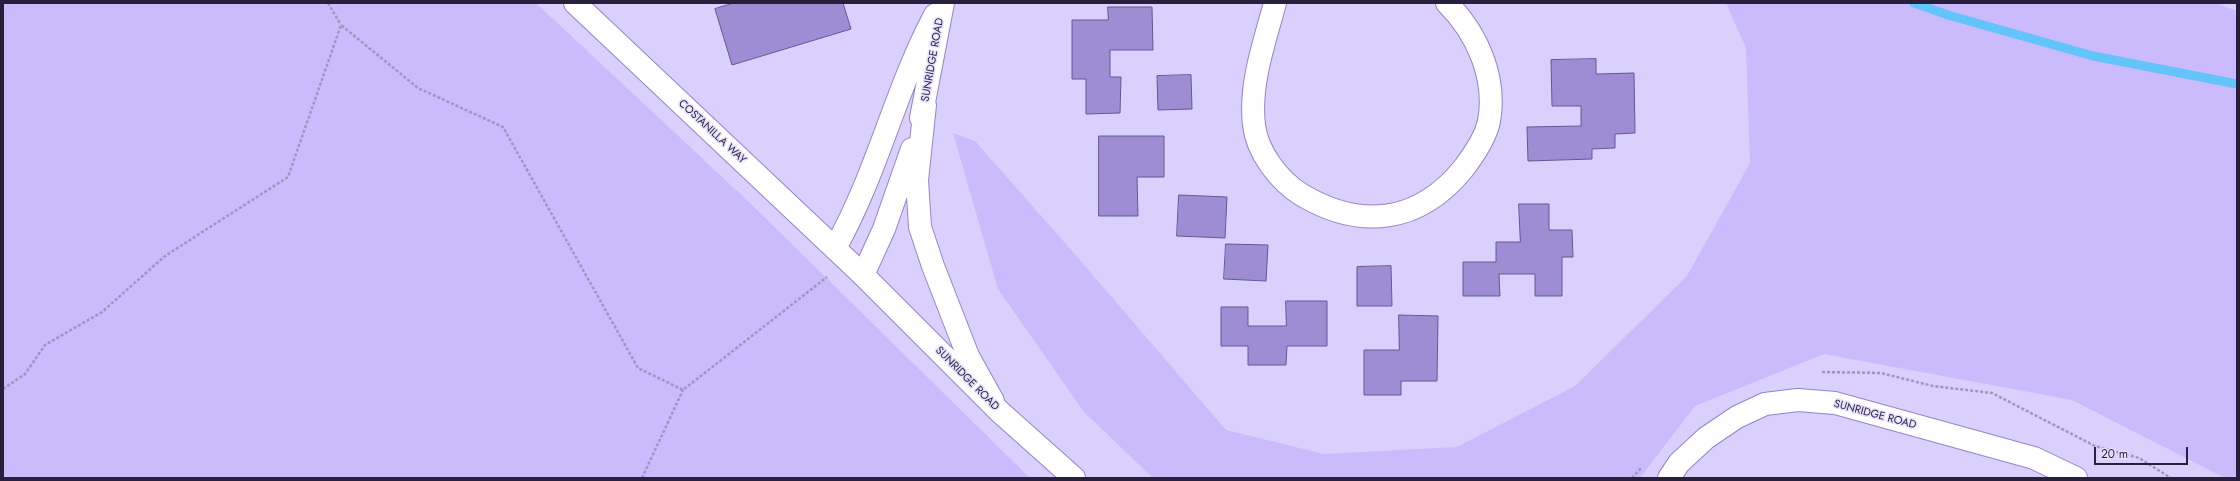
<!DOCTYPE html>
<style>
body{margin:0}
#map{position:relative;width:2240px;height:481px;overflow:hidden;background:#dad0fd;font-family:Jost,sans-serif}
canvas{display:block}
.frame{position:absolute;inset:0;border:4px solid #271f3b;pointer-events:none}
.scale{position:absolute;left:2094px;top:447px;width:94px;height:18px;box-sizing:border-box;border:2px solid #271f3b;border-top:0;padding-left:5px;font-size:12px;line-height:14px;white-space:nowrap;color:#271f3b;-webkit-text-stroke:3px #e6dffe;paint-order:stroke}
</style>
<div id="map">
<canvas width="2240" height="481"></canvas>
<div class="frame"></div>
<div class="scale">20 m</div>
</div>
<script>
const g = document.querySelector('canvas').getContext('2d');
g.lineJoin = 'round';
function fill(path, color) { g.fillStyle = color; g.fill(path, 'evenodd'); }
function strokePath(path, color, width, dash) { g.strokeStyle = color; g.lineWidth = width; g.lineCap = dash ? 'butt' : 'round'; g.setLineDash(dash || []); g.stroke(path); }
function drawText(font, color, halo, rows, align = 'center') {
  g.font = font + ' Jost,sans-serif'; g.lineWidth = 3; g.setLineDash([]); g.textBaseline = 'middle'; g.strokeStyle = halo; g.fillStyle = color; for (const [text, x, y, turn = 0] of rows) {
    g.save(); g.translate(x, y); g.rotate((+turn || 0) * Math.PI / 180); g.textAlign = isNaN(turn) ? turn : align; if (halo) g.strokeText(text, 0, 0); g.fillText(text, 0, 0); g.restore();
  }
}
fill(new Path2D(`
 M3,3H536L750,203L1030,478H3Z
 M1726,3H2216L2237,11V478H2225L2072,400L1824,354L1695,406L1640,478H1153L1084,412L998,289L953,133L975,141L1073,252L1226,430L1324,454L1457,447L1575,386L1687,276L1750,163L1746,48Z`), '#cbbbfc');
strokePath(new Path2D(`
 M1914,3L1948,15L2093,56L2237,84`), '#63c4f9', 9);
const building = new Path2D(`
 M734,3H843L851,29L732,65L715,9Z
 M1108,7H1152L1153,50H1110V77H1121L1120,113L1086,114V79H1072V20H1108Z
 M1596,59V74L1634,73L1635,133L1615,134V148L1592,149V159L1528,161L1527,127L1581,126V106H1552L1551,60Z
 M1191,75L1192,109L1158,110L1157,76Z
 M1099,136H1164V177H1137L1138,216H1099Z
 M1179,195L1227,197L1225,238L1177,236Z
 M1519,204H1549V230H1572L1573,257H1562V296H1535V274H1499L1500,296H1463V262H1496V242H1520Z
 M1226,244L1268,245L1266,281L1224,279Z
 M1391,266L1392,306H1357V267Z
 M1286,301H1327V346H1287L1286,365H1248V346H1221V307H1248V326H1286Z
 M1399,315L1438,316L1437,381H1401V395H1364V350H1399Z`);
fill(building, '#9f8dd4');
strokePath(building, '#685597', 1);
const street = new Path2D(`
 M1275,3C1265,41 1249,84 1254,125C1257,152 1279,181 1302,195C1361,230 1419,223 1463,169C1473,156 1486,137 1489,121C1497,78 1477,33 1447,3
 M925,105L917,180L920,227L933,266L968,356L993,401
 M921,118L943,3
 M835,248C877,174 895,90 935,15
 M863,275L884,229L912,149
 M1669,478L1679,463L1706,438L1737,417L1765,404L1798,400L1835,403L2034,458L2076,478`);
const secondary = new Path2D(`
 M575,3L863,275L1000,412L1074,478`);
strokePath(street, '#9583c9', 24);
strokePath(secondary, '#9583c9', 24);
strokePath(new Path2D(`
 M328,3L341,25
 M1822,372L1881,373L1933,386L1992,393L2095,446L2139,458L2171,478
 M3,389L25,374L45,345L102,312L165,256L288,177L341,25L418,88L503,127L638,368L683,390L827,277
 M642,478L683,390
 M1632,478L1642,467`), '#9f96bd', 2.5, [3, 2]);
strokePath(street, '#fff', 22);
strokePath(secondary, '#fff', 22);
drawText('11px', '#271f3b', '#e6dffe', [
 ["SUNRIDGE ROAD",933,60,-80],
 ["COSTANILLA WAY",712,132,43],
 ["SUNRIDGE ROAD",967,379,45],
 ["SUNRIDGE ROAD",1875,415,15]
]);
</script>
